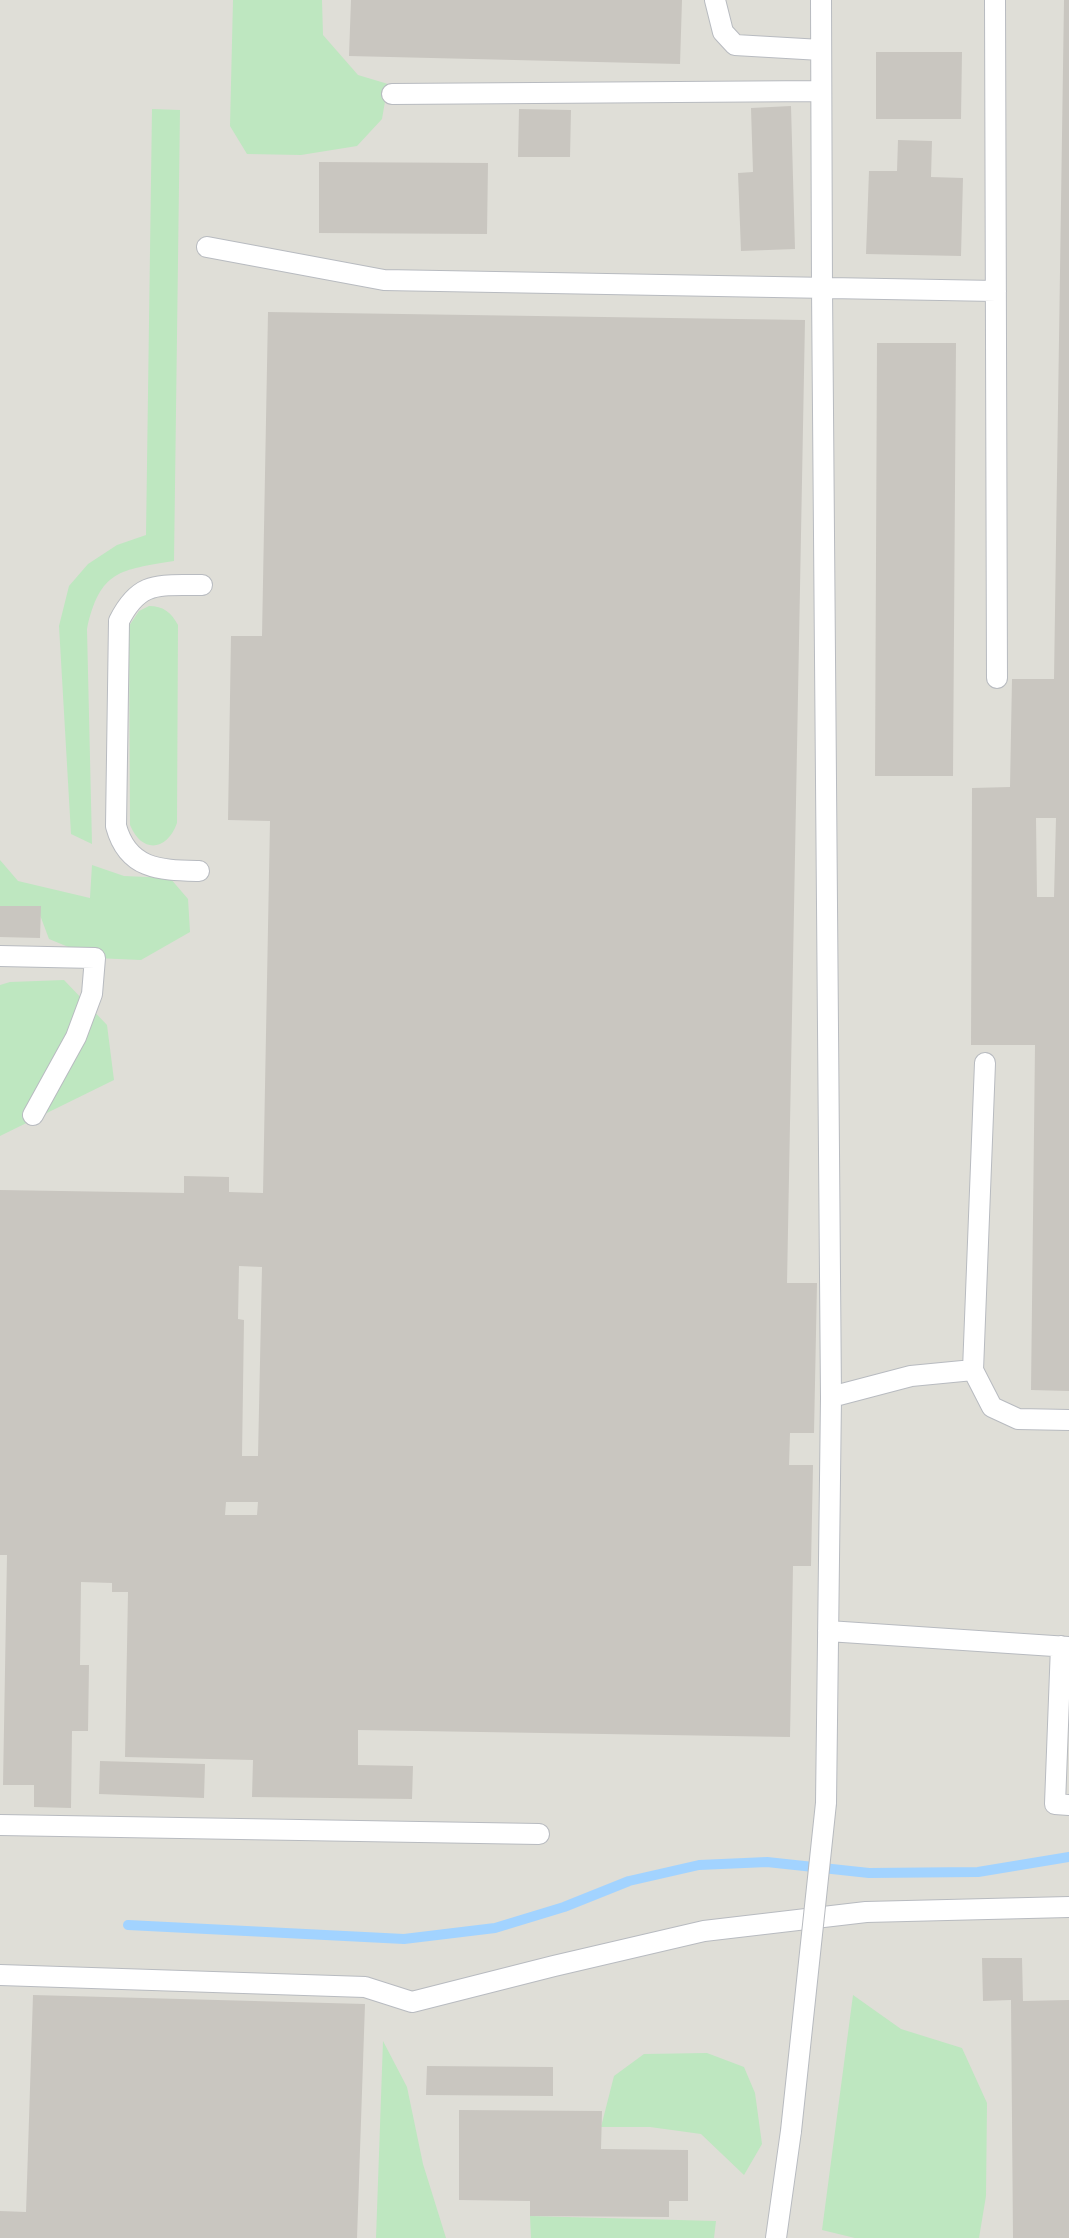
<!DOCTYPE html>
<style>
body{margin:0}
canvas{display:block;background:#eeece3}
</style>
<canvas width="1069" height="2238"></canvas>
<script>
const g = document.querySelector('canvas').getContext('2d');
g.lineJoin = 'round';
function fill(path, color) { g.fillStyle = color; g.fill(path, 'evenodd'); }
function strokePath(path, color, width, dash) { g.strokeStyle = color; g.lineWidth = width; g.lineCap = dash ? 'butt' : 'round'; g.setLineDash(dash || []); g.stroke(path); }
fill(new Path2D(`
 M0,0H1069V2238H0Z`), '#dfded7');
fill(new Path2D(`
 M233,0H322L323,35L358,75L388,84L382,119L357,146L301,155L247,154L230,126Z
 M152,109L180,110L174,561C120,570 100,570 87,629L92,844L71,834L59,626L69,586L88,564L117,545L146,535Z
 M149,606C163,606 171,612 178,625L177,823C167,851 142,854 130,825L129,626L139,611Z
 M0,860L18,881L90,898L92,865L124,876L170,878L188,899L190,932L141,960L95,958L49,939L40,915L0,910Z
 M64,980L107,1025L114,1080L0,1136V985L10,982Z
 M853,1995L901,2029L962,2048L987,2103L986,2196L979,2238H855L822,2230Z
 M383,2041L407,2087L423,2164L446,2238H376Z
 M707,2053L744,2067L755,2093L762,2144L744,2175L701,2134L650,2127H601L614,2076L644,2054Z
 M530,2216L716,2221L714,2238H531Z`), '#bee7c0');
strokePath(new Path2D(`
 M128,1925L404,1939L495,1928L564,1907L629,1881L699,1865L767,1862L869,1873L978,1872L1069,1857`), '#a2d3ff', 10);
fill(new Path2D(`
 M351,0H682L680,64L349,56Z
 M1064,0H1069V1391L1031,1390L1035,1045H971L972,788L1010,787L1012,679H1054ZM1036,818H1056L1054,897H1037Z
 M876,52H962L961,119H876Z
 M791,106L795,249L741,251L738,173L753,172L751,108Z
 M519,109L571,110L570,157H518Z
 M898,140L932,141L931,177L963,178L961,256L866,254L869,171H897Z
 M319,162L488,163L487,234L319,233Z
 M268,312L805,320L787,1283H817L814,1433H790L789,1465H813L811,1566H793L790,1737L358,1730V1765L413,1766L412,1799L252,1797L253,1760L125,1757L128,1592H112V1583L81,1582L80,1665H89L88,1731H72L71,1808L34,1807V1785H3L7,1555H0V1190L184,1193V1176L229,1177V1192L263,1193L270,821L228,820L231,636H262ZM239,1266L262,1267L258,1456H242L244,1320L238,1319ZM226,1502H258L257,1515H225Z
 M877,343H956L953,776H875Z
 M0,906H41L40,938L0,937Z
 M100,1761L205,1764L204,1798L99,1794Z
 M982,1958H1022L1023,2001L1069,2000V2238H1013L1011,2000L983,2001Z
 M33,1995L365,2004L357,2238H0V2211L26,2212Z
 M427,2066L553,2067V2096L426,2095Z
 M459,2110L602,2111L601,2149L688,2150V2201H669V2217L530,2216V2201L459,2200Z`), '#c9c6c0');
const lane = new Path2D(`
 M715,0L723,32L735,45L821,50
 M821,0L822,288L831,1397L826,1803
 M995,0L997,678
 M392,94L821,91
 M207,247L384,280L996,291
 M199,871C160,870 128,870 116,826L119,621C140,579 160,586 202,585
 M0,956L95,958L92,994L76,1037L33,1115
 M985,1063L973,1370L992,1407L1018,1419L1069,1420
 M831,1397L911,1376L973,1370
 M828,1631L1069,1647
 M1061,1646L1055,1804L1069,1805
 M0,1825L539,1834
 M0,1975L365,1987L412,2002L554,1966L704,1931L866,1912L1069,1907
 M776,2238L791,2131`);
strokePath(lane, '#b8bbc0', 22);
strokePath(lane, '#fff', 20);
const laneBridge = new Path2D(`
 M791,2131L826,1803`);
strokePath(laneBridge, '#b8bbc0', 22, []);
strokePath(laneBridge, '#fff', 20);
</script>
